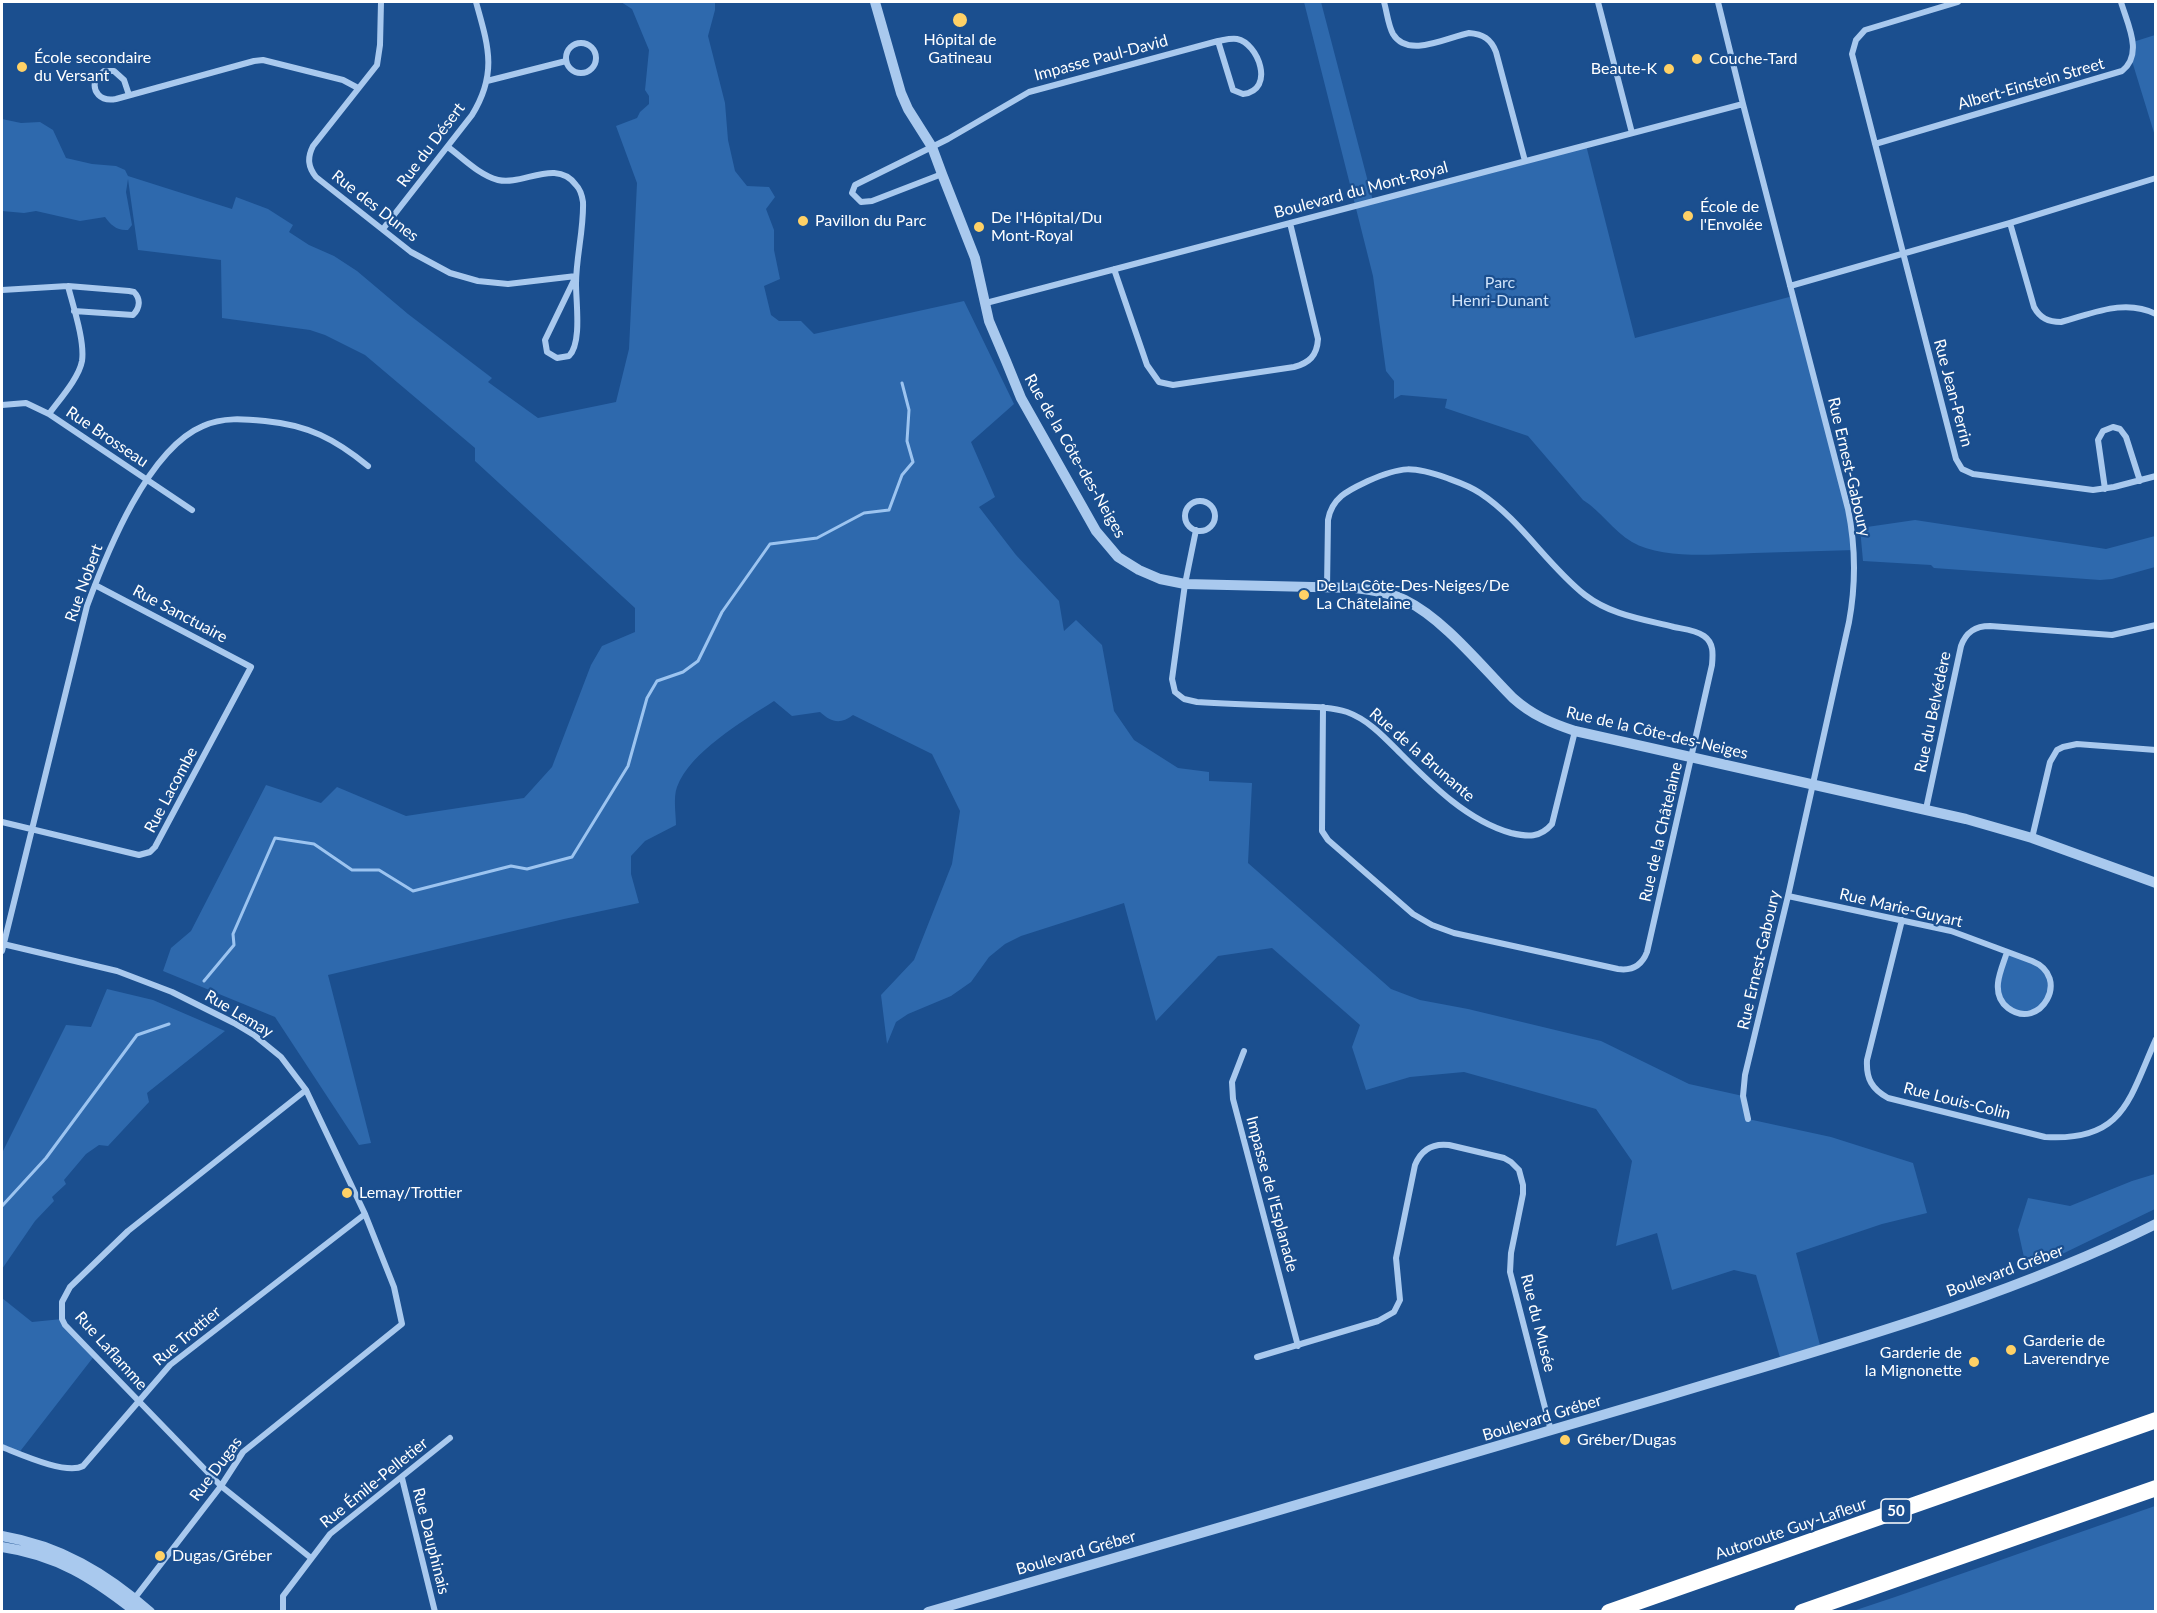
<!DOCTYPE html>
<meta charset="utf-8">
<style>
body{margin:0}
#map{position:relative;width:2157px;height:1613px;overflow:hidden;background:#1b4f8f;font-family:Lato,sans-serif}
canvas{display:block}
.frame{position:absolute;inset:0;border:3px solid #fff;pointer-events:none}
</style>
<div id="map">
<canvas width="2157" height="1613"></canvas>
<div class="frame"></div>
</div>
<script>
const g = document.querySelector('canvas').getContext('2d');
g.lineJoin = 'round';
function fill(path, color) { g.fillStyle = color; g.fill(path, 'evenodd'); }
function strokePath(path, color, width, dash) { g.strokeStyle = color; g.lineWidth = width; g.lineCap = dash ? 'butt' : 'round'; g.setLineDash(dash || []); g.stroke(path); }
function drawText(font, color, halo, rows, align = 'center') {
  g.font = font + ' Lato,sans-serif'; g.lineWidth = 4.5; g.setLineDash([]); g.textBaseline = 'middle'; g.strokeStyle = halo; g.fillStyle = color; for (const [text, x, y, turn = 0] of rows) {
    g.save(); g.translate(x, y); g.rotate((+turn || 0) * Math.PI / 180); g.textAlign = isNaN(turn) ? turn : align; if (halo) g.strokeText(text, 0, 0); g.fillText(text, 0, 0); g.restore();
  }
}
fill(new Path2D(`
 M621,2H715V10L708,36L725,103L728,140L735,171L747,186L769,187L775,197L766,209L774,230V250L780,279L764,286L771,315L779,321H801L814,334L964,301L1014,404L971,442L995,497L979,507L1016,555L1059,601L1064,631L1076,620L1102,645L1114,711L1134,740L1178,768L1209,772V781L1252,783L1248,863L1391,989L1420,1000L1468,1009L1601,1041L1689,1084L1743,1096L1748,1119L1831,1137L1913,1163L1927,1213L1882,1224L1796,1253L1821,1349L1781,1361L1756,1275L1734,1270L1672,1290L1657,1233L1616,1246L1632,1161L1596,1109L1464,1072L1410,1077L1366,1090L1352,1047L1360,1025L1272,948L1218,956L1156,1021L1124,903L1021,936L1005,944L989,957L971,982L951,996L908,1014L896,1022L887,1044L881,995L914,960L952,864L960,811L932,754L853,715C840,725 831,722 820,712L792,716L774,701C743,721 690,752 677,787C673,798 676,814 676,825L645,841L631,856V874L639,903L564,919L328,975L371,1143L359,1145L275,1017L163,971L171,948L191,931L266,785L321,803L337,787L406,816L524,798L552,767L591,665L602,646L635,632V608L475,461V448L365,355L325,335L310,330L222,318L221,260L138,250L128,179L126,192L132,225L128,230C117,231 111,225 105,217L80,221L36,211L24,213L2,211V119L21,123L40,122L53,130L66,158L92,164L116,166L125,170L128,176L232,209L236,197L268,209L293,225L289,232L309,245L334,256L357,271L408,314L492,378L488,382L538,418L616,402L629,349L637,183L616,126L637,118L640,112L649,104V96L645,90L649,50L632,9Z
 M1304,2H1321L1373,201L1586,145L1635,338L1793,296L1848,509L1855,550C1821,551 1787,552 1754,553C1719,554 1662,560 1632,542C1613,531 1601,511 1583,500L1528,436L1445,408L1447,399L1401,395L1394,399V381L1386,371L1373,276Z
 M2155,35V136L2132,61L2133,42Z
 M1915,520L2106,549L2155,536V567L2112,579L2100,580L1934,568L1931,565L1863,561L1860,528Z
 M2007,952L2045,969L2051,991L2040,1009L2019,1013L2001,1001L1998,992Z
 M107,989L153,1000L225,1031L147,1093L149,1102L108,1146L99,1145L86,1154L64,1180L66,1184L52,1197L54,1201L35,1221L2,1269V1153L66,1025L91,1027Z
 M2155,1174V1209L2027,1271L2018,1230L2028,1198L2070,1206L2132,1181Z
 M2,1298L32,1322L62,1319L95,1355L18,1454L2,1447Z
 M2155,1506V1611H1853L1895,1597Z`), '#2e69ad');
strokePath(new Path2D(`
 M204,981L234,945L233,934L275,838L314,844L352,870H379L413,891L511,866L527,869L572,857L628,766L647,698L657,681L683,672L698,661L722,612L770,544L817,538L864,513L889,510L902,475L913,462L907,441L909,410L902,383
 M2,1206L46,1158L137,1035L169,1024`), '#9cc4f0', 3);
strokePath(new Path2D(`
 M381,2L380,45L377,65L313,146C307,158 308,167 316,177L411,252L450,273L478,281L508,284L576,276
 M1384,2C1387,12 1388,25 1393,34C1408,59 1448,37 1469,33C1483,34 1491,39 1496,52L1525,161
 M1598,2L1632,133
 M1718,2L1743,104L1848,509C1856,548 1856,584 1849,622L1788,896L1745,1075L1743,1096L1748,1119
 M1958,2L1865,30L1856,40L1852,54L1956,459L1962,469L1973,474L2093,490L2114,487L2156,476
 M566 58a15 15 0 1 1 30 0a15 15 0 1 1-30 0Z
 M487,81L566,61
 M129,95L124,80L114,71H104L96,78C91,92 101,102 116,99L254,61L263,60L343,80L358,88
 M1875,144L2122,71C2144,54 2127,23 2121,2
 M448,147C463,158 479,175 498,180C523,186 556,158 576,185C580,189 582,195 583,202C584,229 576,257 576,284C576,303 582,343 569,356L557,358L547,352L545,340L576,276
 M942,174L872,201L861,202L852,193L855,185L948,139L1029,92L1218,41C1224,40 1231,38 1237,39C1258,43 1276,90 1243,94L1233,90L1218,41
 M2010,223L2034,307C2040,318 2048,322 2061,322C2092,314 2124,298 2156,314
 M383,229L472,115C498,73 488,45 476,2
 M1114,269L1147,365L1159,382L1173,385L1294,367C1309,363 1317,356 1318,339L1290,223
 M68,286L129,291L134,292C141,299 140,308 133,315L74,311
 M1790,286L2010,223L2156,178
 M2,290L68,286C73,306 85,341 82,361C79,378 59,400 49,414
 M986,303L1743,104
 M2,405L26,403L49,414L192,510
 M2105,489L2098,440L2103,431L2113,427L2120,429L2126,437L2140,481
 M1185 516a15 15 0 1 1 30 0a15 15 0 1 1-30 0Z
 M1196,530L1185,584L1172,679L1175,692L1184,699L1197,702C1228,704 1258,705 1288,706C1308,707 1329,706 1347,712C1369,720 1385,738 1401,754C1432,785 1468,821 1511,833C1528,837 1540,838 1552,824L1575,731
 M1323,707L1322,831L1328,840L1413,914L1432,925L1454,933L1618,969C1632,971 1642,965 1647,952L1712,665C1713,654 1714,643 1704,636C1696,630 1684,629 1674,627C1642,619 1611,615 1585,595C1547,565 1521,520 1480,493C1470,486 1458,482 1447,478C1412,466 1402,466 1368,481C1349,490 1332,497 1328,520L1327,588
 M1926,809L1961,646C1966,632 1975,626 1990,626L2112,635L2156,625
 M2,822L139,855L150,852L155,847L251,667L95,585
 M2032,838L2050,762L2057,750L2063,747L2077,744L2156,750
 M1788,896L1951,931L1962,935L2032,961C2072,977 2040,1032 2008,1008C2000,1002 1997,993 1998,983C1999,973 2004,962 2007,952
 M1902,920L1867,1060C1866,1079 1872,1089 1888,1098L2045,1137C2124,1142 2129,1099 2156,1039
 M3,944L117,971L172,992L234,1023L254,1035L281,1057L306,1090L365,1214L394,1287L402,1324L243,1452L221,1486L134,1599
 M2,951L87,606C107,552 148,449 203,426C223,417 244,419 265,421C308,425 335,439 368,466
 M1244,1051L1232,1082L1233,1099L1298,1346
 M306,1090L128,1231L70,1287L62,1302V1319L65,1325L221,1486L311,1558
 M1257,1357L1378,1321L1394,1312L1400,1300L1396,1258L1415,1165C1421,1150 1432,1143 1449,1145L1504,1158L1511,1162L1519,1170L1523,1185V1194L1511,1253L1510,1272L1551,1431
 M2,1447C20,1454 66,1475 83,1466L170,1365L365,1214
 M402,1478L435,1612
 M283,1612V1596L330,1534L450,1438`), '#a9c9ee', 6);
strokePath(new Path2D(`
 M875,2L901,93L908,109L932,147L942,174L975,258L989,321L1006,361L1021,398L1096,531L1118,557L1139,570L1160,579L1185,584L1355,588C1373,590 1390,593 1405,600C1444,619 1482,667 1513,698C1532,715 1551,723 1575,731L1966,819L2032,838L2156,883
 M2,1536C60,1546 106,1573 150,1612
 M2,1547C57,1555 93,1578 136,1612
 M928,1612C1174,1540 1422,1470 1667,1396C1832,1346 2001,1301 2156,1224`), '#a9c9ee', 10);
strokePath(new Path2D(`
 M1609,1612L2156,1420
 M1802,1612L2156,1488`), '#fff', 16);
for (const [x, y, r, color] of [
 [960,20,8,"#ffd166"],
 [1697,59,6,"#ffd166"],
 [22,67,6,"#ffd166"],
 [1669,69,6,"#ffd166"],
 [1688,216,6,"#ffd166"],
 [803,221,6,"#ffd166"],
 [979,227,6,"#ffd166"],
 [1304,595,6,"#ffd166"],
 [347,1193,6,"#ffd166"],
 [2011,1350,6,"#ffd166"],
 [1974,1362,6,"#ffd166"],
 [1565,1440,6,"#ffd166"],
 [160,1556,6,"#ffd166"]
]) { const dot = new Path2D(); dot.arc(x, y, r, 0, 2 * Math.PI); g.fillStyle = color; g.fill(dot); strokePath(dot, '#1b4f8f', 2); }
for (const [x, y, w] of [
 [1896,1511,30]
]) { const box = new Path2D(); box.roundRect(x - w / 2, y - 12, w, 24, 4.5); g.fillStyle = '#1b4f8f'; g.fill(box); strokePath(box, '#fff', 1.5); }
drawText('bold 15px', '#fff', null, [
 ["50",1896,1511]
]);
drawText('16px', '#fff', '#1b4f8f', [
 ["Hôpital de",960,40,"center"],
 ["Gatineau",960,58,"center"],
 ["École secondaire",34,58],
 ["du Versant",34,76],
 ["Couche-Tard",1709,59],
 ["Beaute-K",1657,69,"right"],
 ["École de",1700,207],
 ["l'Envolée",1700,225],
 ["De l'Hôpital/Du",991,218],
 ["Mont-Royal",991,236],
 ["Pavillon du Parc",815,221],
 ["De La Côte-Des-Neiges/De",1316,586],
 ["La Châtelaine",1316,604],
 ["Lemay/Trottier",359,1193],
 ["Garderie de",2023,1341],
 ["Laverendrye",2023,1359],
 ["Garderie de",1962,1353,"right"],
 ["la Mignonette",1962,1371,"right"],
 ["Gréber/Dugas",1577,1440],
 ["Dugas/Gréber",172,1556]
], 'left');
drawText('16px', '#fff', '#1b4f8f', [
 ["Impasse Paul-David",1101,58,-15],
 ["Albert-Einstein Street",2031,84,-16],
 ["Rue du Désert",431,145,-53],
 ["Boulevard du Mont-Royal",1361,190,-15],
 ["Rue des Dunes",375,206,38],
 ["Rue Jean-Perrin",1953,393,75],
 ["Rue Brosseau",107,437,34],
 ["Rue de la Côte-des-Neiges",1075,456,60],
 ["Rue Ernest-Gaboury",1849,467,77],
 ["Rue Nobert",84,583,-70],
 ["Rue Sanctuaire",180,614,28],
 ["Rue du Belvédère",1933,712,-78],
 ["Rue de la Côte-des-Neiges",1657,733,13],
 ["Rue de la Brunante",1422,755,41],
 ["Rue Lacombe",171,790,-62],
 ["Rue de la Châtelaine",1661,832,-77],
 ["Rue Marie-Guyart",1901,908,13],
 ["Rue Ernest-Gaboury",1759,960,-77],
 ["Rue Lemay",239,1014,31],
 ["Rue Louis-Colin",1957,1101,14],
 ["Impasse de l'Esplanade",1272,1194,75],
 ["Boulevard Gréber",2005,1271,-20],
 ["Rue du Musée",1538,1323,76],
 ["Rue Trottier",187,1336,-40],
 ["Rue Laflamme",111,1351,48],
 ["Boulevard Gréber",1542,1418,-17],
 ["Rue Dugas",216,1469,-53],
 ["Rue Émile-Pelletier",374,1483,-39],
 ["Autoroute Guy-Lafleur",1791,1529,-19],
 ["Rue Dauphinais",431,1541,76],
 ["Boulevard Gréber",1076,1553,-16]
]);
drawText('16px', '#cfe3fa', '#1b4f8f', [
 ["Parc",1500,283],
 ["Henri-Dunant",1500,301]
]);
</script>
